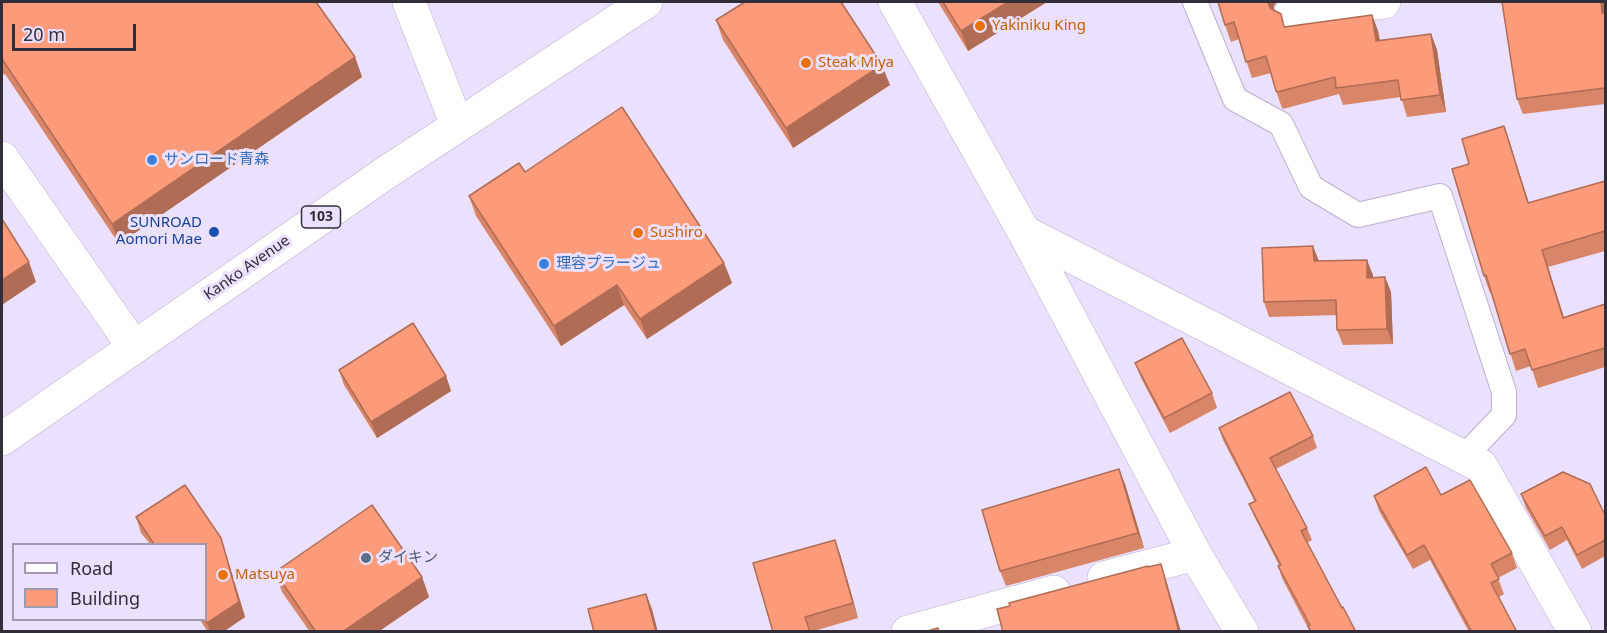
<!DOCTYPE html>
<meta charset="utf-8">
<style>
body{margin:0}
#map{position:relative;width:1607px;height:633px;overflow:hidden;background:#ebe0fe;font-family:"Noto Sans",sans-serif}
canvas{display:block}
.frame{position:absolute;inset:0;border:3px solid #322e39;pointer-events:none}
.legend{position:absolute;left:12px;top:543px;width:195px;height:78px;box-sizing:border-box;background:#ebe0fe;border:2px solid #a199af;margin:0;padding:8px 10px;list-style:none;font-size:18px;color:#322e39}
.legend li{display:flex;align-items:center;gap:12px;height:30px}
.legend b{width:30px;border:2px solid #a199af}
.scale{position:absolute;left:12px;top:24px;width:124px;height:27px;box-sizing:border-box;border:3px solid #322e39;border-top:0;padding-left:8px;font-size:18px;line-height:21px;white-space:nowrap;color:#322e39;-webkit-text-stroke:4px #ebe0fe;paint-order:stroke}
</style>
<div id="map">
<canvas width="1607" height="633"></canvas>
<div class="frame"></div>
<ul class="legend">
<li><b style="height:8px;background:#fff"></b>Road</li>
<li><b style="height:16px;background:#fb9b79"></b>Building</li>
</ul>
<div class="scale">20 m</div>
</div>
<script>
const g = document.querySelector('canvas').getContext('2d');
g.lineJoin = 'round';
function strokePath(path, color, width, dash) { g.strokeStyle = color; g.lineWidth = width; g.lineCap = dash ? 'butt' : 'round'; g.setLineDash(dash || []); g.stroke(path); }
function fill(path, color) { g.fillStyle = color; g.fill(path, 'evenodd'); }
function drawText(font, color, halo, rows, align = 'center') {
  g.font = font + ' "Noto Sans","Noto Sans JP",sans-serif'; g.lineWidth = 6; g.setLineDash([]); g.textBaseline = 'middle'; g.strokeStyle = halo; g.fillStyle = color; for (const [text, x, y, turn = 0] of rows) {
    g.save(); g.translate(x, y); g.rotate((+turn || 0) * Math.PI / 180); g.textAlign = isNaN(turn) ? turn : align; if (halo) g.strokeText(text, 0, 0); g.fillText(text, 0, 0); g.restore();
  }
}
const service = new Path2D(`
 M1195,2L1235,99L1281,124L1311,187L1358,215L1440,196L1504,392V415L1464,457`);
const minor = new Path2D(`
 M895,2L1024,232L1195,554L1242,632
 M1291,13L1384,2
 M2,158L134,347
 M1024,232L1481,466L1575,632
 M1104,578L1195,554
 M908,632L1054,592`);
const tertiary = new Path2D(`
 M409,2L457,125`);
const trunk = new Path2D(`
 M2,439L384,174L646,2`);
strokePath(service, '#bbb0cd', 26);
strokePath(minor, '#bbb0cd', 34);
strokePath(tertiary, '#bbb0cd', 34);
strokePath(trunk, '#bbb0cd', 34);
strokePath(service, '#fff', 24);
strokePath(minor, '#fff', 33);
strokePath(tertiary, '#fff', 33);
strokePath(trunk, '#fff', 33);
fill(new Path2D(`
 M2,2L355,57L362,77L119,244L5,74L2,75Z
 M938,2H1047L968,51Z
 M1274,6L1273,10L1285,27L1372,15L1378,31L1380,40L1431,34L1437,50L1446,112L1407,117L1401,97L1343,105L1339,94L1283,109L1282,108L1276,91L1271,73L1252,78L1239,39L1231,42L1225,25Z
 M1605,13V104L1523,114L1517,99Z
 M716,20L890,85L793,148L723,40Z
 M1504,126L1529,203L1605,181V251L1548,267L1564,317L1605,304V367L1538,388L1531,366L1516,371L1491,293H1490L1484,276L1469,164Z
 M525,172L724,263L732,283L647,339L624,305L561,346L476,216L469,196Z
 M1319,261L1373,275V278L1385,277L1391,292L1393,344L1343,345L1337,330V315L1269,317L1264,302Z
 M1135,363L1212,393L1217,408L1170,433L1141,378Z
 M339,370L446,376L451,391L377,438L344,385Z
 M1219,428L1313,436L1317,448L1276,469L1307,528L1312,540L1307,543L1342,608L1356,632H1310L1282,578L1278,566L1279,565L1254,516L1249,504L1255,502L1223,440Z
 M1125,484L1144,548L1006,586L1000,571Z
 M185,485L221,538L226,554L245,617L223,632H208L200,620H206V544H150L141,533L136,517Z
 M1521,494L1605,515V556L1582,569L1567,540L1550,550L1526,508Z
 M1441,495L1512,553L1517,568L1498,578L1504,594L1499,597L1517,632H1469L1430,560L1413,569L1379,511L1374,496Z
 M840,554L858,618L811,632L753,563Z
 M275,572L422,577L429,597L378,632H310L282,592Z`), '#d88568');
fill(new Path2D(`
 M1008,2H1047L968,51L961,31Z
 M1267,2H1277L1274,6L1273,16Z
 M1601,2H1604L1605,13H1602Z
 M1372,15L1378,31L1382,58L1376,41Z
 M1431,34L1437,50L1446,112L1440,95Z
 M355,57L362,77L119,244L112,224Z
 M882,65L890,85L793,148L786,128Z
 M1504,126L1510,143L1534,221L1528,203Z
 M1313,246L1319,261H1314Z
 M1542,250L1548,267L1569,335L1563,318Z
 M1367,260L1373,275V293L1367,278Z
 M29,262L36,282L2,305V280Z
 M724,263L732,283L647,339L640,319Z
 M1385,277L1391,292L1393,344L1387,329Z
 M617,285L624,305L561,346L554,326Z
 M446,376L451,391L377,438L371,422Z
 M1119,469L1125,484L1144,548L1138,533Z
 M221,538L226,554L245,617L223,632H210L207,623Z
 M835,540L840,554L858,618L853,603Z
 M1161,564L1167,583L1181,632H1179Z
 M422,577L429,597L378,632H342Z
 M646,594L652,609L658,632H656Z`), '#b06c55');
const building = new Path2D(`
 M2,2H316L355,57L112,224L2,59Z
 M745,2H841L882,65L786,128L716,20Z
 M943,2H1008L961,31Z
 M1218,2H1268L1270,8L1281,14L1284,27L1372,15L1376,41L1431,34L1440,95L1401,100L1398,80L1336,88L1335,77L1277,92L1276,91L1266,56L1246,62L1234,22L1225,25Z
 M1502,2H1601L1602,13H1605V88L1517,99Z
 M622,107L724,263L640,319L617,285L554,326L469,196L519,163L525,172Z
 M1504,126L1528,203L1605,181V231L1542,250L1563,318L1605,304V348L1532,370L1525,349L1510,354L1486,275L1484,276L1452,169L1469,164L1462,139Z
 M2,219L29,262L2,280Z
 M1313,246L1314,261L1367,260V278L1385,277L1387,329L1337,330L1336,300L1264,302L1262,248Z
 M413,323L446,376L371,422L339,370Z
 M1182,338L1212,393L1164,418L1135,363Z
 M1290,392L1313,436L1270,458L1307,528L1301,531L1342,608L1343,607L1356,632H1311L1308,626L1310,625L1278,566L1281,565L1249,504L1256,501L1219,428Z
 M1426,467L1441,495L1470,480L1512,553L1491,564L1499,579L1491,583L1517,632H1472L1424,545L1407,555L1374,496Z
 M1119,469L1138,533L1000,571L982,510Z
 M1563,472L1590,484L1605,515V540L1577,555L1562,527L1545,536L1521,494Z
 M185,485L221,538L239,602L207,623L205,620L206,544H154L136,517Z
 M372,505L422,577L342,632H316L275,572Z
 M835,540L853,603L805,617L810,632H773L753,563Z
 M1161,564L1179,632H1003L997,609L1010,606L1009,603L1148,566V567Z
 M646,594L656,632H594L588,609Z
 M938,628L939,632H924Z`);
fill(building, '#fb9b79');
strokePath(building, '#b06c55', 1.5);
for (const [x, y, r, color] of [
 [980,26,6,"#e8710a"],
 [806,63,6,"#e8710a"],
 [152,160,6,"#3f7fe0"],
 [214,232,6,"#1a4fb4"],
 [638,233,6,"#e8710a"],
 [544,264,6,"#3f7fe0"],
 [366,558,6,"#5c6f8a"],
 [223,575,6,"#e8710a"]
]) { const dot = new Path2D(); dot.arc(x, y, r, 0, 2 * Math.PI); g.fillStyle = color; g.fill(dot); strokePath(dot, '#ebe0fe', 2); }
for (const [x, y, w] of [
 [321,217,39]
]) { const box = new Path2D(); box.roundRect(x - w / 2, y - 11, w, 22, 4.5); g.fillStyle = '#ebe0fe'; g.fill(box); strokePath(box, '#322e39', 1.5); }
drawText('bold 14px', '#322e39', null, [
 ["103",321,217]
]);
drawText('15px', '#c56008', '#ebe0fe', [
 ["Yakiniku King",992,26],
 ["Steak Miya",818,63],
 ["Sushiro",650,233],
 ["Matsuya",235,575]
], 'left');
drawText('15px', '#366cbe', '#ebe0fe', [
 ["サンロード青森",164,160],
 ["理容プラージュ",556,264]
], 'left');
drawText('15px', '#164399', '#ebe0fe', [
 ["SUNROAD",202,223],
 ["Aomori Mae",202,240]
], 'right');
drawText('15px', '#322e39', '#ebe0fe', [
 ["Kanko Avenue",247,268,-35]
]);
drawText('15px', '#4e5e75', '#ebe0fe', [
 ["ダイキン",378,558]
], 'left');
</script>
